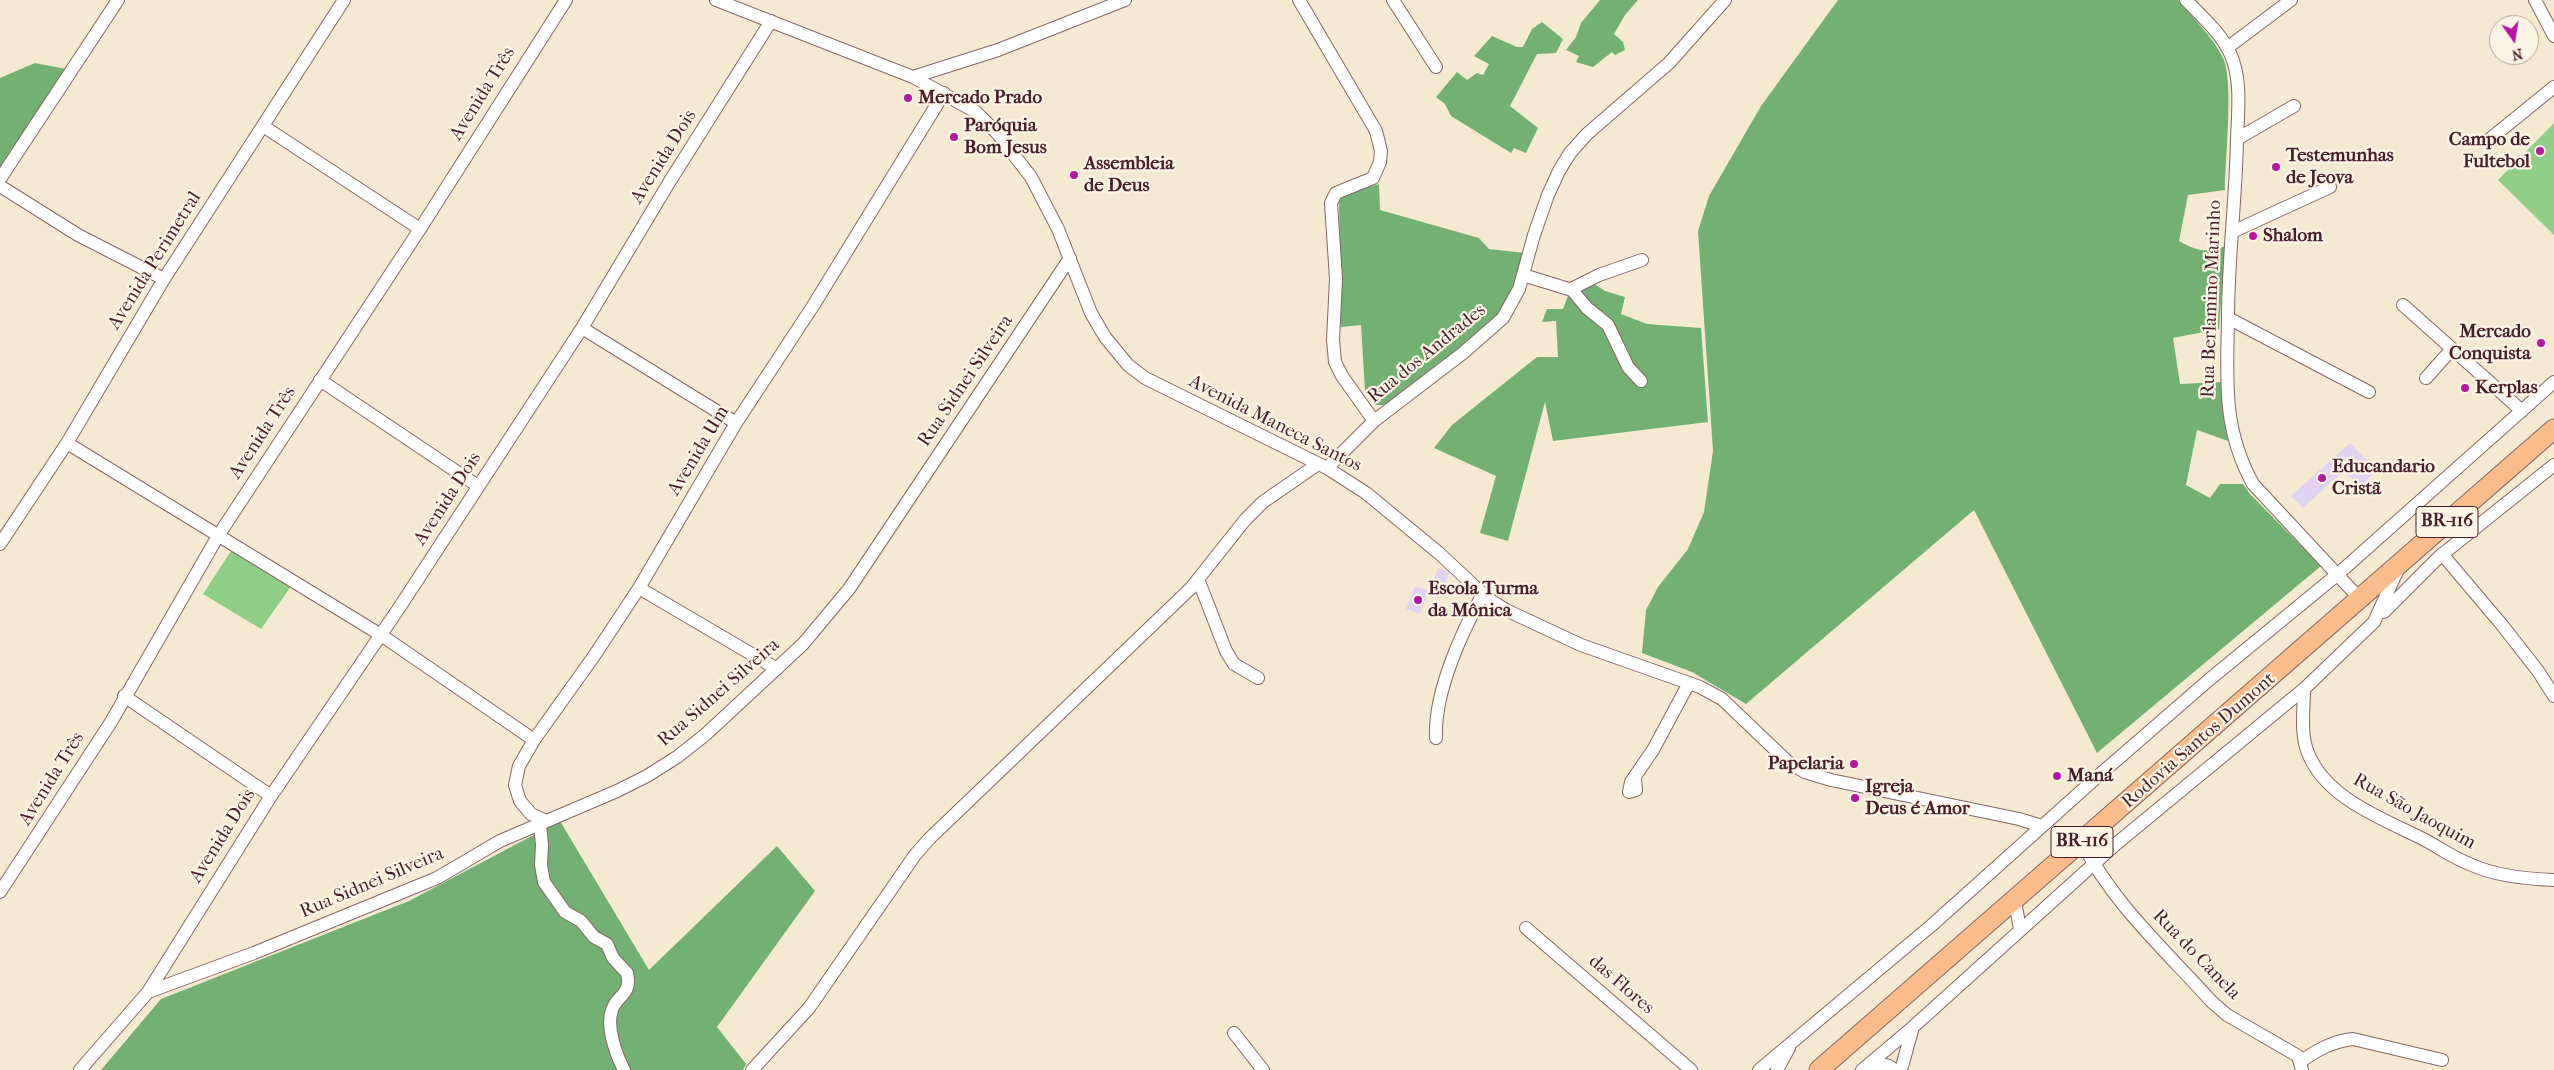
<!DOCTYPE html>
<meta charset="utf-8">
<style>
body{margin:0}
#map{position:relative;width:2554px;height:1070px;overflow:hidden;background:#f5ead1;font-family:"IM FELL French Canon",serif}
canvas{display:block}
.north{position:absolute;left:2489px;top:15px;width:50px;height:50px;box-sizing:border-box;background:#fcf5e5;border:1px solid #b59f9b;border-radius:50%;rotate:167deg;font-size:14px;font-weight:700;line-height:20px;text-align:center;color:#4a1f2b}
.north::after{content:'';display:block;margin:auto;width:18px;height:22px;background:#b5179e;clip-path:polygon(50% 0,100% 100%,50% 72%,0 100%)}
</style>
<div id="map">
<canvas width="2554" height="1070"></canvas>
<div class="north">N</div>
</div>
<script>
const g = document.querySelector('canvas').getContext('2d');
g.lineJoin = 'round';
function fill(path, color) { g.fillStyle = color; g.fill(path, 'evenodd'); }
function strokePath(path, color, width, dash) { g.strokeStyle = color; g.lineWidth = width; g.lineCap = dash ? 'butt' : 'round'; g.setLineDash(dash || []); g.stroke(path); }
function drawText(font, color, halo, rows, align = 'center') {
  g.font = font + ' "IM FELL French Canon",serif'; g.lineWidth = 4.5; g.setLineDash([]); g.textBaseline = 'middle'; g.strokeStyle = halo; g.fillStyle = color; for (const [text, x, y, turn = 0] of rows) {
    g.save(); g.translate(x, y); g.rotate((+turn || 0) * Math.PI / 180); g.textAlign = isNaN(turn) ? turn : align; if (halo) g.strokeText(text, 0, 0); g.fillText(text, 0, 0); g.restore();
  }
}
fill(new Path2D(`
 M2350,443L2377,470L2360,487L2344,471L2303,508L2291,496Z
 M1438,568L1449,572L1441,597L1428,593L1420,614L1406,609L1415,586L1430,591Z`), '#e3d3f2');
fill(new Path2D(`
 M2554,123V235L2498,180Z
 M233,548L292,585L261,629L203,594Z`), '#8ece86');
fill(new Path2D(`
 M1600,0H1638L1625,15L1614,34L1623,42L1625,50L1615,55L1612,52L1593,67L1576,62L1579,56L1566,50L1576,37L1581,23Z
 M1838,0H2178C2193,18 2213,37 2223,58C2234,81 2225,161 2225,190L2188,195L2179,241C2195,250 2206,254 2225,246L2219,329L2173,338L2180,384L2222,382L2228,441L2197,430L2186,485L2210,498L2220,484H2243L2250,494L2321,566L2097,753L1974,510L1746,704L1692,672L1642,653L1646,610L1658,587L1688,549L1704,512L1713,451L1698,231L1709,196L1761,106Z
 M1542,22L1563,39L1556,53L1537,54L1510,106L1538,128L1526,153L1514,148L1511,153L1451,116L1445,104L1436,97L1457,72L1467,80L1477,73L1483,75L1489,64L1474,56L1492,36L1517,47H1523L1532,29Z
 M35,63L66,69L0,174V78Z
 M1379,184L1380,210L1479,238L1489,249L1525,253C1519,278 1509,300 1493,321L1395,399L1383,405H1375L1365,391L1361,325L1341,327L1339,196Z
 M1593,283L1605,291L1625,297L1621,314L1647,324L1701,328L1708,422L1553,441L1545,402L1508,541L1480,533L1496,476L1434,448L1452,425L1537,357H1558L1556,321L1542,322L1547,309H1563L1570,290Z
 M560,821L649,970L777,846L815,891L717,1027L746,1064L743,1070H101L161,999L409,901Z`), '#72b173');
const minor = new Path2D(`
 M716,0L913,77L976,112L997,133L1031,177L1058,229L1091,313L1105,337L1128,365L1145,378L1327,468L1366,493L1440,554L1487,598L1506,610L1581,645L1700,687L1722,699L1788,762L1805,772L1831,780L2019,819L2042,826
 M1299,0L1376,131L1381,151L1380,162L1373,178L1336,193L1331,203L1336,279L1333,340L1335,362L1342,376L1374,421
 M1393,0L1436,67
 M2186,0C2201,16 2221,33 2230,53C2242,78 2238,112 2237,139C2236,199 2228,258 2228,318C2227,379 2222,428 2253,484L2360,599
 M2535,0L2554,36
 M2227,48L2291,0
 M913,77L998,50L1125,0
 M263,126L420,229
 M2237,139L2294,106
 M2490,139L2554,87
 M0,179L118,0
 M0,186L78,235L164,279
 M2232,232L2330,187
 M1523,275L1572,290L1587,308L1608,325L1628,367L1641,381
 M1571,289L1599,275L1642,260
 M2403,305L2522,411
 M2228,318L2369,392
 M582,328L736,423
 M2426,378L2452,349
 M320,380L478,486
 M67,443L381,635L534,740
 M1327,468L1374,421L1463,353L1503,318L1519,289L1534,235L1548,195L1559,171L1570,153L1587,134L1669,63L1725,0
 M0,544L67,443L164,279L344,0
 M2442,554L2502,625L2538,671L2554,696
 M1198,579L1226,651L1234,664L1258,678
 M639,588L777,669
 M2384,612L2439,557L2554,465
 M2304,689C2304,709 2300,734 2308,753C2326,799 2384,819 2425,840C2440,848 2455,859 2472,865C2496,876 2528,879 2554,880
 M124,696L271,796
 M1436,738C1434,693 1461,633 1483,594
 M1635,778L1636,790L1629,792L1631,782L1653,750L1689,683
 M546,821L531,814L520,801L515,785L519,766L534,740L594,656L639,588L736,423L813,306L944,93
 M540,824L542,845L541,865L544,882L565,912L581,921L594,937L607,944L613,958L627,973C632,996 617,994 612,1010C606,1027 616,1055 624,1070
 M2082,842C2113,904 2166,951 2212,1002L2227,1015L2298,1056L2302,1070
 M0,892L111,722L218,536L420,229L566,0
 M2015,901L2020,929
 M1526,928L1691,1070
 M148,992L254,953L437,878L500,841L617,791L647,776L677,757L705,735L803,644L849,589L1070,258
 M1234,1033L1263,1070
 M2300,1062C2317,1050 2333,1041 2353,1039L2442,1060
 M1868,1066C1877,1065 1887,1062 1894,1070
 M80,1070L148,992L271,796L399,608L582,328L670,181L771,21
 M752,1070L809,1008L915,855L929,839L1191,588L1245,520L1263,502L1318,464
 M1759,1070L1932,925L2097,777L2210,679L2338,574L2554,382
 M1777,1070L1789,1048
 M1862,1070L1913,1027L2116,844L2304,689L2374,622L2399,567
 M1901,1070L1913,1027`);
const highway = new Path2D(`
 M1819,1070L2554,429`);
strokePath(minor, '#866665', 14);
strokePath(highway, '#866665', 21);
strokePath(minor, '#fff', 12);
strokePath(highway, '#f9bc8a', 19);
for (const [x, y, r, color] of [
 [908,98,5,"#b5179e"],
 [954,137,5,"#b5179e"],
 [2540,151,5,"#b5179e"],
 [2276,167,5,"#b5179e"],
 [1074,175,5,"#b5179e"],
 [2253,236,5,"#b5179e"],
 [2541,343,5,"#b5179e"],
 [2465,388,5,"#b5179e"],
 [2322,478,5,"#b5179e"],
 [1418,600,5,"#b5179e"],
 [1854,764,5,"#b5179e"],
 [2057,776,5,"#b5179e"],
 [1855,798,5,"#b5179e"]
]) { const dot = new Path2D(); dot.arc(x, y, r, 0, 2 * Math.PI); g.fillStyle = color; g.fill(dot); strokePath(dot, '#fcf5e5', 2); }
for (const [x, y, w] of [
 [2447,522,62],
 [2082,842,62]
]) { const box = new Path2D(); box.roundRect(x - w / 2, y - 15.5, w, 31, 4); g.fillStyle = '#fcf5e5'; g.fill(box); strokePath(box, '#4a1f2b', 1); }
drawText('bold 18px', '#4a1f2b', null, [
 ["BR-116",2447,522],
 ["BR-116",2082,842]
]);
drawText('19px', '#4a1f2b', '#fcf5e5', [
 ["Avenida Três",483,94,-58],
 ["Avenida Dois",664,157,-58],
 ["Avenida Perimetral",155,261,-58],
 ["Rua Berlamino Marinho",2212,299,-88],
 ["Rua dos Andrades",1427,354,-39],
 ["Rua Sidnei Silveira",966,381,-56],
 ["Avenida Maneca Santos",1275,424,27],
 ["Avenida Três",263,433,-57],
 ["Avenida Um",699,451,-59],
 ["Avenida Dois",448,499,-57],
 ["Rua Sidnei Silveira",719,693,-41],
 ["Rodovia Santos Dumont",2199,741,-41],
 ["Avenida Três",52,779,-58],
 ["Rua São Jaoquim",2414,812,29],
 ["Avenida Dois",223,836,-58],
 ["Rua Sidnei Silveira",372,883,-23],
 ["Rua do Canela",2196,955,46],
 ["das Flores",1621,985,41]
]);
drawText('bold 19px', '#4a1f2b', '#fcf5e5', [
 ["Mercado Prado",918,98],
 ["Paróquia",964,126],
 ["Bom Jesus",964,148],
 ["Campo de",2530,140,"right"],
 ["Fultebol",2530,162,"right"],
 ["Testemunhas",2286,156],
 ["de Jeova",2286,178],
 ["Assembleia",1084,164],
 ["de Deus",1084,186],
 ["Shalom",2263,236],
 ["Mercado",2531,332,"right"],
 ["Conquista",2531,354,"right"],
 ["Kerplas",2475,388],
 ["Educandario",2332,467],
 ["Cristã",2332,489],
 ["Escola Turma",1428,589],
 ["da Mônica",1428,611],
 ["Papelaria",1844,764,"right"],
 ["Maná",2067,776],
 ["Igreja",1865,787],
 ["Deus é Amor",1865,809]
], 'left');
</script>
